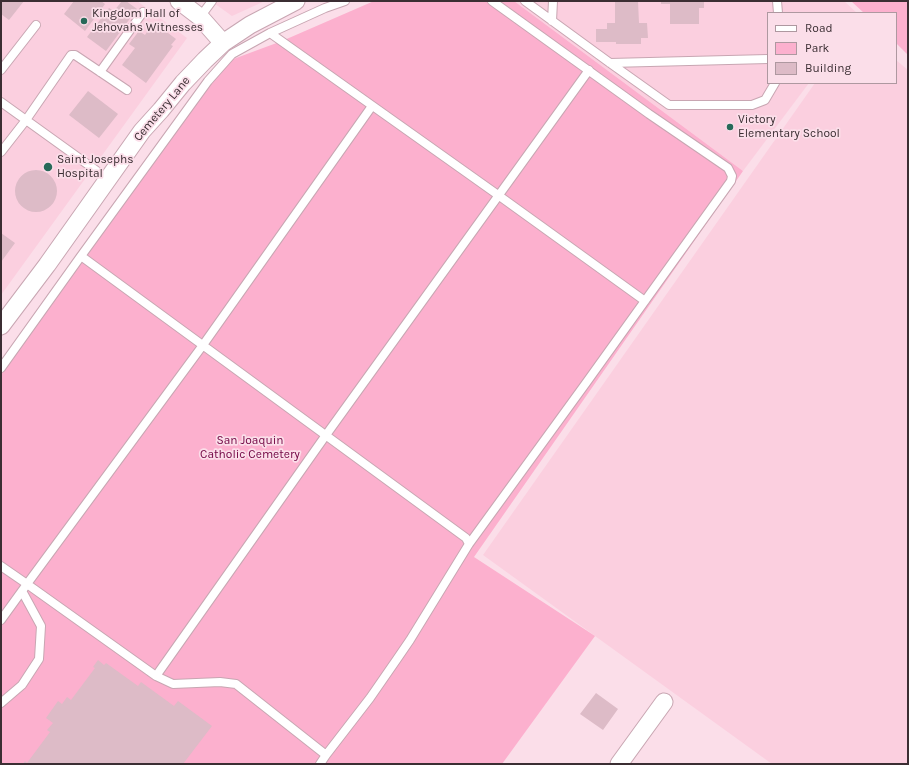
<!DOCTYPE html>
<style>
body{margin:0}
#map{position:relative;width:909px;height:765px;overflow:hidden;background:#fbdee9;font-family:Karla,sans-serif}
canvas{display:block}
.frame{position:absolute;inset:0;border:2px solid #3b2e33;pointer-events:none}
.legend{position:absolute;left:767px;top:12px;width:130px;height:72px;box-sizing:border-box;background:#fbdee9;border:1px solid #ae98a0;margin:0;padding:5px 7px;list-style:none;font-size:12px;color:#3b2e33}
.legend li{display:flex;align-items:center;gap:8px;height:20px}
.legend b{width:20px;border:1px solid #ae98a0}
</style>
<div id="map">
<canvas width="909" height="765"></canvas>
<div class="frame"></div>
<ul class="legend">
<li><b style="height:5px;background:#fff"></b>Road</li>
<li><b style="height:11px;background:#fcb0ce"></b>Park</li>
<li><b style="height:11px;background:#ddbbc7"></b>Building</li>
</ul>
</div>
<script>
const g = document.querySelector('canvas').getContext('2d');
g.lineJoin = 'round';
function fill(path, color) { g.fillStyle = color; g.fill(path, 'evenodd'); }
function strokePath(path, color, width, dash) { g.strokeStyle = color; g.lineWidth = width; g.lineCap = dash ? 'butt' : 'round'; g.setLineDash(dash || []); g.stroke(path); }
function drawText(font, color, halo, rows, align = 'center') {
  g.font = font + ' Karla,sans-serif'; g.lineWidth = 3.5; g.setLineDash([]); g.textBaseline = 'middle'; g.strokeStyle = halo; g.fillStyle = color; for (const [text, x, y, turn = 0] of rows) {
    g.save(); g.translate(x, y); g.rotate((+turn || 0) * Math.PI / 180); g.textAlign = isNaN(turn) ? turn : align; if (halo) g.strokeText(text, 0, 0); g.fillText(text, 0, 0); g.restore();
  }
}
fill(new Path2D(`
 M1,1H137L187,38L1,295Z
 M211,1H265L232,16Z
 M514,1H844L857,13H768V83H809L743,171Z
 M896,60L908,70V764H772L483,555L815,83H896Z`), '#fbcfdf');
fill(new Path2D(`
 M374,1H514L743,171L474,557L595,636L502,764H1V366L228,61L282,41Z
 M851,1H908V55L896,43V13H864Z`), '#fcb0ce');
fill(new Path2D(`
 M1,1H24L9,20L1,14Z
 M74,1H101L105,4L85,31L64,14Z
 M122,1H126L137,9L106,51L87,37L109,8L114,11Z
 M615,1H638L639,23H647L648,38H641V44H616V42H596V29H607V23H615Z
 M661,1H704V8H699V24H670V4H661Z
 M156,24L176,39L171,45L173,46L146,83L122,65L135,48L129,44L139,31L145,35L149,29L151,31Z
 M88,91L118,114L99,138L69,115Z
 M15 191a21 21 0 1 1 42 0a21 21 0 1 1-42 0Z
 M1,233L15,243L1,262Z
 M98,660L104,665L106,663L138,686L141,682L174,706L178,701L212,726L183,764H23L25,761L27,763L50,732L47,730L53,723L46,718L58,701L62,704L67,697L71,700L95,668L93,667Z
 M596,693L618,709L603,730L580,714Z`), '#ddbbc7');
const lane = new Path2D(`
 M525,1L610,63L669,105H752L765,100L775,83
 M777,1L778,13
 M200,17L212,1
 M552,21L553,1
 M270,33L498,195L645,301
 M610,63L768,59
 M1,70L36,25
 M100,72L143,12
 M1,102L108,179
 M1,152L26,120L71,55H75L127,90
 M81,256L208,81L232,54L270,33L325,8L345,1
 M1,368L81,256L466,538L469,544L410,640L397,659L370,698L326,755
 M469,544L586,383L731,181L732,176L728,168L649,114L492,1
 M1,566L27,584L203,345L372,106
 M1,620L27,584L156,676L173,684L220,682L236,684L326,755L320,764
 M156,676L326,435L589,70
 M1,703L22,685L39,659L41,626L22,591`);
const street = new Path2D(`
 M179,1L200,17L223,43
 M1,326L47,265L142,131L161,110L183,83L205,60L223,43L250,25L296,1
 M619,764L664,702`);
strokePath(lane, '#c8a6b2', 10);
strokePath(street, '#c8a6b2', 19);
strokePath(lane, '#fff', 8);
strokePath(street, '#fff', 17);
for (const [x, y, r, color] of [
 [84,21,4,"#276959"],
 [730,127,4,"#276959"],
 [48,167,5,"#276959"]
]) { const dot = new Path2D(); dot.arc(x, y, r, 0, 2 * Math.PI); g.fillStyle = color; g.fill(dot); strokePath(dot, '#fbdee9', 1.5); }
drawText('12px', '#3b2e33', '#fbdee9', [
 ["Kingdom Hall of",92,14],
 ["Jehovahs Witnesses",92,28],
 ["Victory",738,120],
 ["Elementary School",738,134],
 ["Saint Josephs",57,160],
 ["Hospital",57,174]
], 'left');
drawText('12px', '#3b2e33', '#fbdee9', [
 ["Cemetery Lane",162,109,-50]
]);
drawText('12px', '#710342', '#fbdee9', [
 ["San Joaquin",250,441],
 ["Catholic Cemetery",250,455]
]);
</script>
